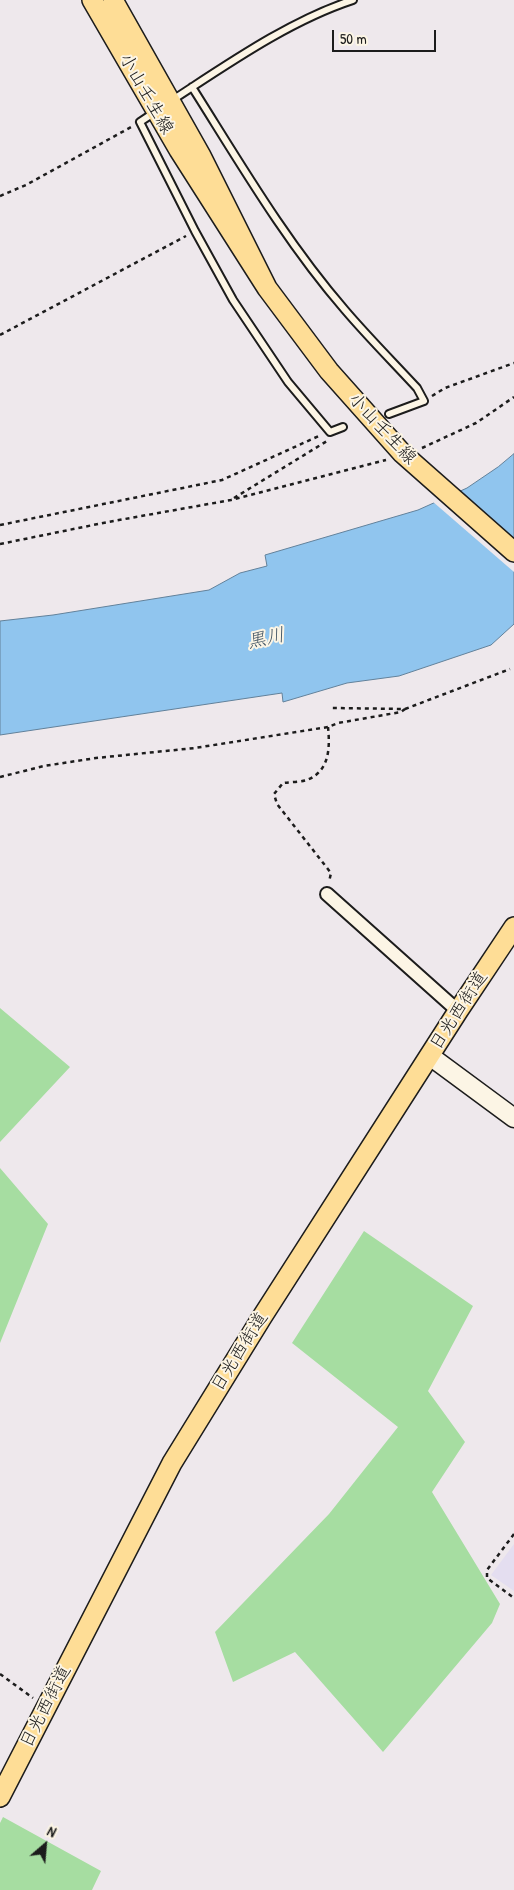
<!DOCTYPE html>
<meta charset="utf-8">
<style>
body{margin:0}
#map{position:relative;width:514px;height:1890px;overflow:hidden;background:#eee8ec;font-family:"Patrick Hand",sans-serif}
canvas{display:block}
.north{position:absolute;left:20px;top:1820px;width:50px;height:50px;-webkit-text-stroke:4px #fcf5e5;paint-order:stroke;rotate:27deg;font-size:14px;font-weight:700;line-height:20px;text-align:center;color:#1c1c1c}
.north::after{content:'';display:block;margin:auto;width:18px;height:22px;background:#1c1c1c;clip-path:polygon(50% 0,100% 100%,50% 72%,0 100%)}
.scale{position:absolute;left:332px;top:30px;width:104px;height:22px;box-sizing:border-box;border:2px solid #1c1c1c;border-top:0;padding-left:6px;font-size:15px;line-height:18px;white-space:nowrap;color:#1c1c1c;-webkit-text-stroke:4px #fcf5e5;paint-order:stroke}
</style>
<div id="map">
<canvas width="514" height="1890"></canvas>
<div class="north">N</div>
<div class="scale">50 m</div>
</div>
<script>
const g = document.querySelector('canvas').getContext('2d');
g.lineJoin = 'round';
function fill(path, color) { g.fillStyle = color; g.fill(path, 'evenodd'); }
function strokePath(path, color, width, dash) { g.strokeStyle = color; g.lineWidth = width; g.lineCap = dash ? 'butt' : 'round'; g.setLineDash(dash || []); g.stroke(path); }
function drawText(font, color, halo, rows, align = 'center') {
  g.font = font + ' "Patrick Hand","Klee One",sans-serif'; g.lineWidth = 4; g.setLineDash([]); g.textBaseline = 'middle'; g.strokeStyle = halo; g.fillStyle = color; for (const [text, x, y, turn = 0] of rows) {
    g.save(); g.translate(x, y); g.rotate((+turn || 0) * Math.PI / 180); g.textAlign = isNaN(turn) ? turn : align; if (halo) g.strokeText(text, 0, 0); g.fillText(text, 0, 0); g.restore();
  }
}
fill(new Path2D(`
 M514,1544V1591L491,1575Z`), '#e4def0');
fill(new Path2D(`
 M0,1008L70,1067L0,1142Z
 M0,1168L48,1224L0,1343Z
 M364,1231L473,1306L428,1391L465,1442L432,1492L500,1604L492,1623L383,1752L295,1652L233,1682L215,1632L329,1514L398,1427L292,1343Z
 M3,1817L101,1871L92,1890H0V1823Z`), '#a6dda1');
const water = new Path2D(`
 M514,454V624L491,645L399,676L347,683L283,702L282,693L0,735V621L53,615L209,590L240,573L267,566L265,555L418,510L467,488L498,467Z`);
fill(water, '#90c5ee');
strokePath(water, '#62819a', 1);
fill(new Path2D(`
 M455,491L514,541V572L432,501Z`), '#eee8ec');
const lane = new Path2D(`
 M192,87C240,163 286,242 345,310C368,337 393,362 417,388L424,401L389,414
 M171,101C228,64 289,21 353,0
 M155,112L140,122L195,231L233,300L288,382L330,432L343,427`);
const street = new Path2D(`
 M327,894L458,1011`);
const secondary = new Path2D(`
 M430,1056L514,1118`);
const primary = new Path2D(`
 M92,0L179,150L267,288L201,156L113,0
 M267,288L329,371L402,453L514,552
 M0,1797L172,1463L262,1317L458,1011L514,927`);
strokePath(lane, '#1c1c1c', 10);
strokePath(street, '#1c1c1c', 16);
strokePath(secondary, '#1c1c1c', 21);
strokePath(primary, '#1c1c1c', 22);
strokePath(new Path2D(`
 M0,196L26,185L133,126
 M0,335L186,236
 M432,396L445,388L514,363
 M422,448L476,423L514,397
 M234,498L327,441
 M0,525L222,480L321,435
 M0,544L108,522L231,500L386,460
 M405,709L510,669
 M328,727C330,747 330,771 307,780C300,782 290,782 283,783L274,794L277,804L331,873L329,882
 M0,777L44,766L96,758L195,748L328,727L338,723L401,712L405,709L332,708
 M514,1534L487,1570V1578L514,1598
 M0,1674L33,1698`), '#1c1c1c', 2.5, [4, 4]);
strokePath(lane, '#fcf5e5', 6);
strokePath(street, '#fcf5e5', 12);
strokePath(secondary, '#fcf5e5', 18);
strokePath(primary, '#fedd96', 19);
drawText('18px', '#1c1c1c', '#fcf5e5', [
 ["小山壬生線",146,94,60],
 ["小山壬生線",382,429,47],
 ["日光西街道",459,1011,-57],
 ["日光西街道",240,1352,-58],
 ["日光西街道",46,1707,-63]
]);
drawText('italic 19px', '#455766', '#fcf5e5', [
 ["黒川",266,639,-12]
]);
</script>
